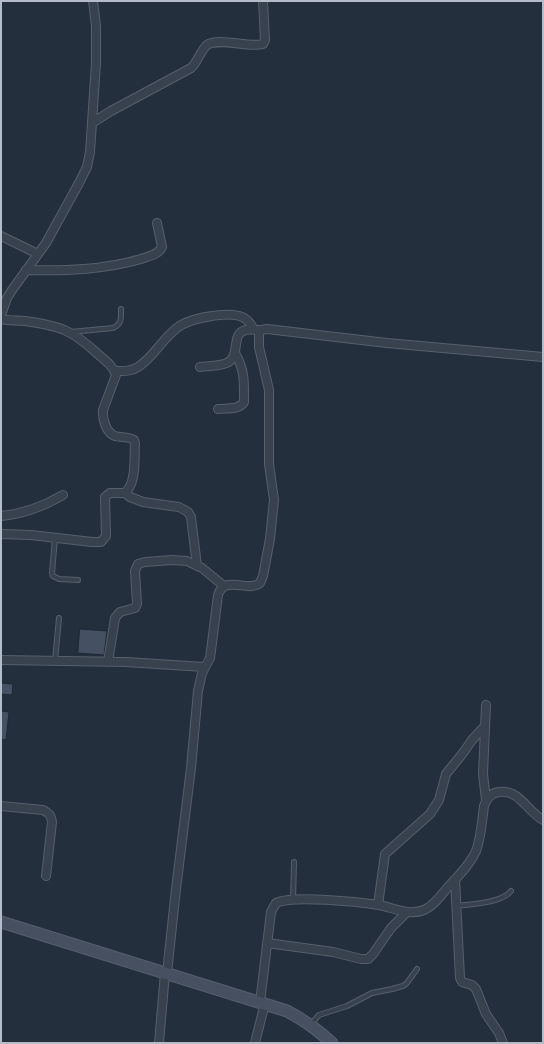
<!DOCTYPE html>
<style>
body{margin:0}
#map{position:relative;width:544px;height:1044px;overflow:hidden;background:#242f3e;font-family:"Varela Round",sans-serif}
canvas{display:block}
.frame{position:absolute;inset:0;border:2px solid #b4bcc9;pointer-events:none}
</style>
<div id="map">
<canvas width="544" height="1044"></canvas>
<div class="frame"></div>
</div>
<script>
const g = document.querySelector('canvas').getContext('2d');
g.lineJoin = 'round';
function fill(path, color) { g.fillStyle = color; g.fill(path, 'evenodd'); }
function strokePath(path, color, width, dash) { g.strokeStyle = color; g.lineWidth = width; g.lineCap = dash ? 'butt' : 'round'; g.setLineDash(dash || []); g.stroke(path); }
const building = new Path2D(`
 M80,629L107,631L104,655L78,653Z
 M1,683L13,684L12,695L1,694Z
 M1,711L9,712L6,740L1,739Z`);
fill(building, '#455162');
strokePath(building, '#1f2835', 1);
const lane = new Path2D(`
 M71,332L113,328C122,324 121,318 121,309
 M55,538L52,573L53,576L59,579L78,580
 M55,661L59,618
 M293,900L294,862
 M457,906C472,904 502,903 511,891
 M311,1024L319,1015L347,1006L372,993L392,989L403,986L407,983L417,969`);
const street = new Path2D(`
 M92,123L111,111L191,68C198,62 200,51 207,45C218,37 249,48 263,44L265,40L263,1
 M1,236L38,254
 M26,270C65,271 103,270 141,259C149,256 158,255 162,247L157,223
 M1,315L7,298L12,290L46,243L79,183L87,167L90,152L96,63V26L93,1
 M1,319C9,321 17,320 25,321C61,326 72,330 99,355C106,361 113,366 116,375L103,410C102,418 106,433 115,436C121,438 128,436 134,440L135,443C134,458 137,482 125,493H110L105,497L106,536L101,542H92L31,535L1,534
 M200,367C207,366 225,366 230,361C240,353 231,333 246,330C250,329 255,330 259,330
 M115,371C123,371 131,372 138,367C154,357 162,339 177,328C189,318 228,311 242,317C248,319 251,324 254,330
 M218,409C227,408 239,410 244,402C244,382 245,370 235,353
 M125,493L130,497L143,502L179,507L188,512L191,517L197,566
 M1,516C23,514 44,506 63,495
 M1,660L126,662L204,667
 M108,662L115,618L120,612L135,608L137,604L135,571L138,564L145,562L172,560L187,561L202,568L224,586
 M486,705L483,774L486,800
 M1,806L43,810C49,813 51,815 52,822L46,876
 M455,879L460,978L462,982L472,985L476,989L486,1014L499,1033L503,1043
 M378,905L385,854L430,814L439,800L446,774L463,753L472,740L485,726
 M267,943L333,952L361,959H368L373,954L391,928L407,912
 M167,973L176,889L191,768L198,691L202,673L210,658L211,651L218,595C225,574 248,593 260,583L263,576L270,539L274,500L269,464V390L259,347V332L261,330L267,329L387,343L543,357
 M260,1002L271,912L276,903C293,895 359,902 379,905C394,908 409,916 424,910C434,906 441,895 448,887C458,876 470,865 476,851C481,838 482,821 484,806C487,799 490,793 499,792C519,789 527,811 543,820
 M159,1043L165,973
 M255,1043L265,1003`);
const secondary = new Path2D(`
 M1,922L287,1011C304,1020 318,1030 332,1043`);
strokePath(lane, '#565f6c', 6);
strokePath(street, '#565f6c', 10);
strokePath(secondary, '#565f6c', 13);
strokePath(lane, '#38414e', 4);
strokePath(street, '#38414e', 8);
strokePath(secondary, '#465061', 11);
</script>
